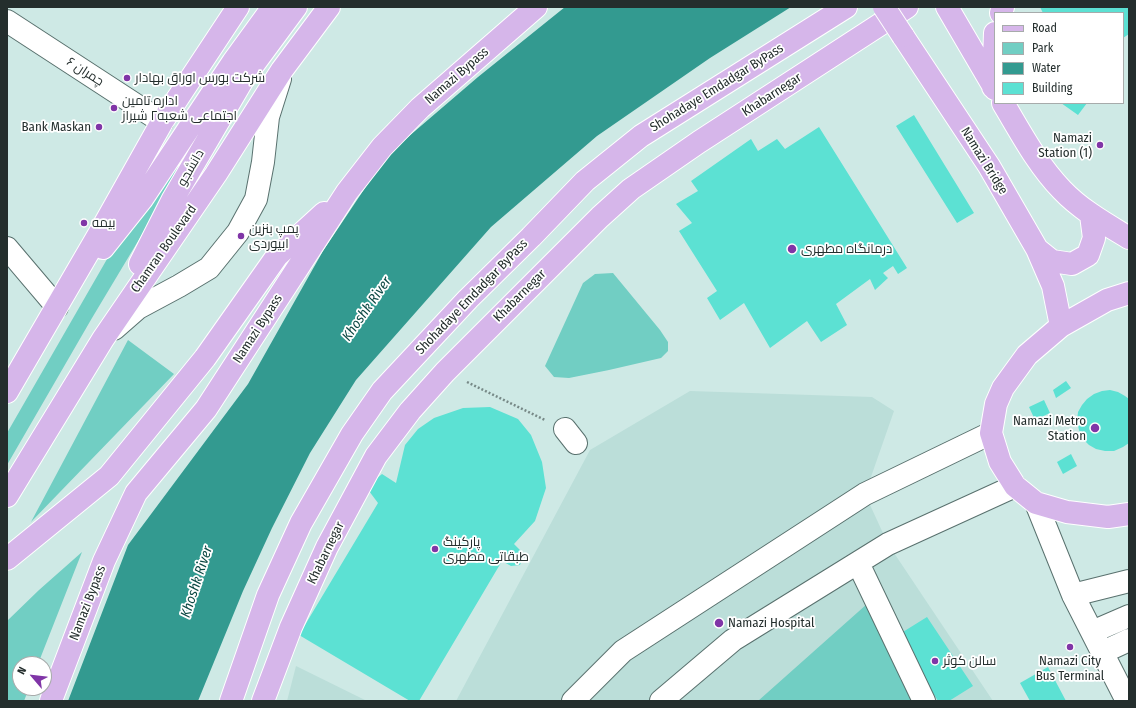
<!DOCTYPE html>
<meta charset="utf-8">
<style>
body{margin:0}
#map{position:relative;width:1136px;height:708px;overflow:hidden;background:#cee9e5;font-family:"Fira Sans Condensed",sans-serif}
canvas{display:block}
.frame{position:absolute;inset:0;border:8px solid #242e2d;pointer-events:none}
.legend{position:absolute;left:994px;top:12px;width:130px;height:92px;box-sizing:border-box;background:#fff;border:1px solid #a7abab;margin:0;padding:5px 7px;list-style:none;font-size:12px;color:#242e2d}
.legend li{display:flex;align-items:center;gap:8px;height:20px}
.legend b{width:20px;border:1px solid #a7abab}
.north{position:absolute;left:12px;top:656px;width:40px;height:40px;box-sizing:border-box;background:#fff;border:1px solid #a7abab;border-radius:50%;rotate:298deg;font-size:11px;font-weight:700;line-height:16px;text-align:center;color:#242e2d}
.north::after{content:'';display:block;margin:auto;width:14px;height:18px;background:#8035a7;clip-path:polygon(50% 0,100% 100%,50% 72%,0 100%)}
</style>
<div id="map">
<canvas width="1136" height="708"></canvas>
<div class="frame"></div>
<ul class="legend">
<li><b style="height:5px;background:#d6b6ea"></b>Road</li>
<li><b style="height:11px;background:#71cec3"></b>Park</li>
<li><b style="height:11px;background:#339a90"></b>Water</li>
<li><b style="height:11px;background:#5ce1d3"></b>Building</li>
</ul>
<div class="north">N</div>
</div>
<script>
const g = document.querySelector('canvas').getContext('2d');
g.lineJoin = 'round';
function fill(path, color) { g.fillStyle = color; g.fill(path, 'evenodd'); }
function strokePath(path, color, width, dash) { g.strokeStyle = color; g.lineWidth = width; g.lineCap = dash ? 'butt' : 'round'; g.setLineDash(dash || []); g.stroke(path); }
function drawText(font, color, halo, rows, align = 'center') {
  g.font = font + ' "Fira Sans Condensed",Cairo,sans-serif'; g.lineWidth = 3.5; g.setLineDash([]); g.textBaseline = 'middle'; g.strokeStyle = halo; g.fillStyle = color; for (const [text, x, y, turn = 0] of rows) {
    g.save(); g.translate(x, y); g.rotate((+turn || 0) * Math.PI / 180); g.textAlign = isNaN(turn) ? turn : align; if (halo) g.strokeText(text, 0, 0); g.fillText(text, 0, 0); g.restore();
  }
}
fill(new Path2D(`
 M690,391L872,397L894,411L865,494L888,544L993,701H456L590,450Z
 M296,666L367,701H287Z`), '#bbded9');
fill(new Path2D(`
 M225,96L92,318L7,465V433L118,240Z
 M613,273L660,330L668,342V351L661,358L609,370L569,378L554,377L545,366L583,283L595,274Z
 M128,340L174,374L31,522Z
 M82,552L38,664H20V688H29L24,701H7V621L39,590Z
 M867,604L913,701H758Z`), '#71cec3');
fill(new Path2D(`
 M565,7H791L710,58L597,136L491,227L356,380L310,453L272,528L243,591L198,701H68L128,545L248,384L323,251L387,155L478,77Z`), '#339a90');
fill(new Path2D(`
 M1040,7H1129V34L1123,38V13H1043Z
 M1061,103H1087L1078,115Z
 M914,115L974,213L957,223L896,126Z
 M819,127L907,268L898,274L893,266L883,273L888,278L875,290L870,279L836,304L847,325L821,342L807,321L770,348L744,303L720,320L707,298L717,291L679,231L692,223L676,204L698,191L691,181L751,139L758,151L777,139L785,149Z
 M1066,381L1071,388L1056,398L1053,390Z
 M1110,390L1118,392L1125,396L1129,399V443L1123,447L1114,451H1105L1096,449L1089,445L1082,438L1079,430L1077,421L1078,412L1082,405L1087,399L1094,394L1102,391Z
 M1044,400L1050,413L1035,420L1029,407Z
 M490,407L518,419L531,435L542,462L546,488L535,521L514,544L524,554L520,565L511,566L502,561L419,701H410L299,635L378,503L366,487L382,474L396,483L405,445L418,429L434,418L463,408Z
 M1071,454L1077,466L1063,474L1057,462Z
 M927,617L973,686L949,701H938L898,635Z
 M1048,667L1066,701H1030L1020,683Z`), '#5ce1d3');
const minor = new Path2D(`
 M7,21L162,122
 M7,248L57,307
 M114,329L138,308L179,286L209,268L238,232L256,199L263,162L268,117L280,79
 M565,429L576,443
 M1036,503L1073,595L1127,701
 M858,563L924,701
 M1073,595L1129,581
 M1092,632L1129,616
 M1103,652L1129,640
 M573,701L623,651L865,494L991,433
 M661,701L733,640L888,544L1015,486`);
const major = new Path2D(`
 M947,7L995,89
 M1001,13L1003,7
 M903,36L989,166L1037,249L1053,286L1061,326
 M993,87L995,33
 M1003,103C1021,133 1037,164 1062,190C1081,210 1106,224 1129,238
 M103,248L142,199L233,62L273,7
 M1037,249L1052,261L1072,264L1088,255L1094,238L1091,215
 M140,264L173,199L245,76L296,7
 M1129,293L1107,300L1061,326L1027,355L1003,388L996,404L991,433L1000,462L1015,486L1036,503L1067,512L1108,517L1129,514
 M7,392L99,234L162,122L238,7
 M7,496L103,339L216,174L282,70L329,7
 M7,559L109,476L205,358L277,256L324,213
 M51,701L53,695L104,561L136,493L206,409L347,192L382,147L420,108L536,7
 M231,701L268,595L301,523L352,434L382,391L468,299L531,237L585,181L641,136L846,7
 M263,701L291,627L327,547L376,456L410,411L445,372L600,217L631,189L699,142L907,7`);
strokePath(minor, '#59716e', 24);
strokePath(major, '#fff', 24);
strokePath(new Path2D(`
 M467,382L545,420`), '#778987', 2.5, [2, 2]);
strokePath(minor, '#fff', 22);
strokePath(major, '#d6b6ea', 22);
const majorBridge = new Path2D(`
 M884,7L903,36`);
strokePath(majorBridge, '#fff', 24, []);
strokePath(majorBridge, '#d6b6ea', 22);
for (const [x, y, r, color] of [
 [127,78,4,"#8035a7"],
 [114,108,4,"#8035a7"],
 [99,127,4,"#8035a7"],
 [1100,145,4,"#8035a7"],
 [84,223,4,"#8035a7"],
 [241,236,4,"#8035a7"],
 [792,249,5,"#8035a7"],
 [1095,428,5,"#8035a7"],
 [435,549,4,"#8035a7"],
 [719,623,5,"#8035a7"],
 [1070,647,4,"#8035a7"],
 [935,661,4,"#8035a7"]
]) { const dot = new Path2D(); dot.arc(x, y, r, 0, 2 * Math.PI); g.fillStyle = color; g.fill(dot); strokePath(dot, '#fff', 1.5); }
drawText('13px', '#242e2d', '#fff', [
 ["۶ چمران",85,72,33],
 ["Namazi Bypass",457,76,-41],
 ["Shohadaye Emdadgar ByPass",717,88,-32],
 ["Khabarnegar",772,95,-33],
 ["Namazi Bridge",984,161,58],
 ["دانشجو",191,168,-60],
 ["Chamran Boulevard",164,249,-55],
 ["Khabarnegar",520,296,-45],
 ["Shohadaye Emdadgar ByPass",472,297,-46],
 ["Namazi Bypass",258,329,-57],
 ["Khabarnegar",326,553,-64],
 ["Namazi Bypass",88,603,-69]
]);
drawText('13px', '#242e2d', '#fff', [
 ["شرکت بورس اوراق بهادار",135,78],
 ["اداره تامین",122,101],
 ["اجتماعی شعبه۲ شیراز",122,116],
 ["Bank Maskan",91,127,"right"],
 ["Namazi",1092,138,"right"],
 ["Station (1)",1092,153,"right"],
 ["بیمه",92,223],
 ["پمپ بنزین",249,229],
 ["ابیوردی",249,244],
 ["درمانگاه مطهری",801,249],
 ["Namazi Metro",1086,421,"right"],
 ["Station",1086,436,"right"],
 ["پارکینگ",443,542],
 ["طبقاتی مطهری",443,557],
 ["Namazi Hospital",728,623],
 ["سالن کوثر",943,661],
 ["Namazi City",1070,661,"center"],
 ["Bus Terminal",1070,676,"center"]
], 'left');
drawText('italic 14px', '#0d4944', '#fff', [
 ["Khoshk River",367,309,-55],
 ["Khoshk River",197,582,-72]
]);
</script>
